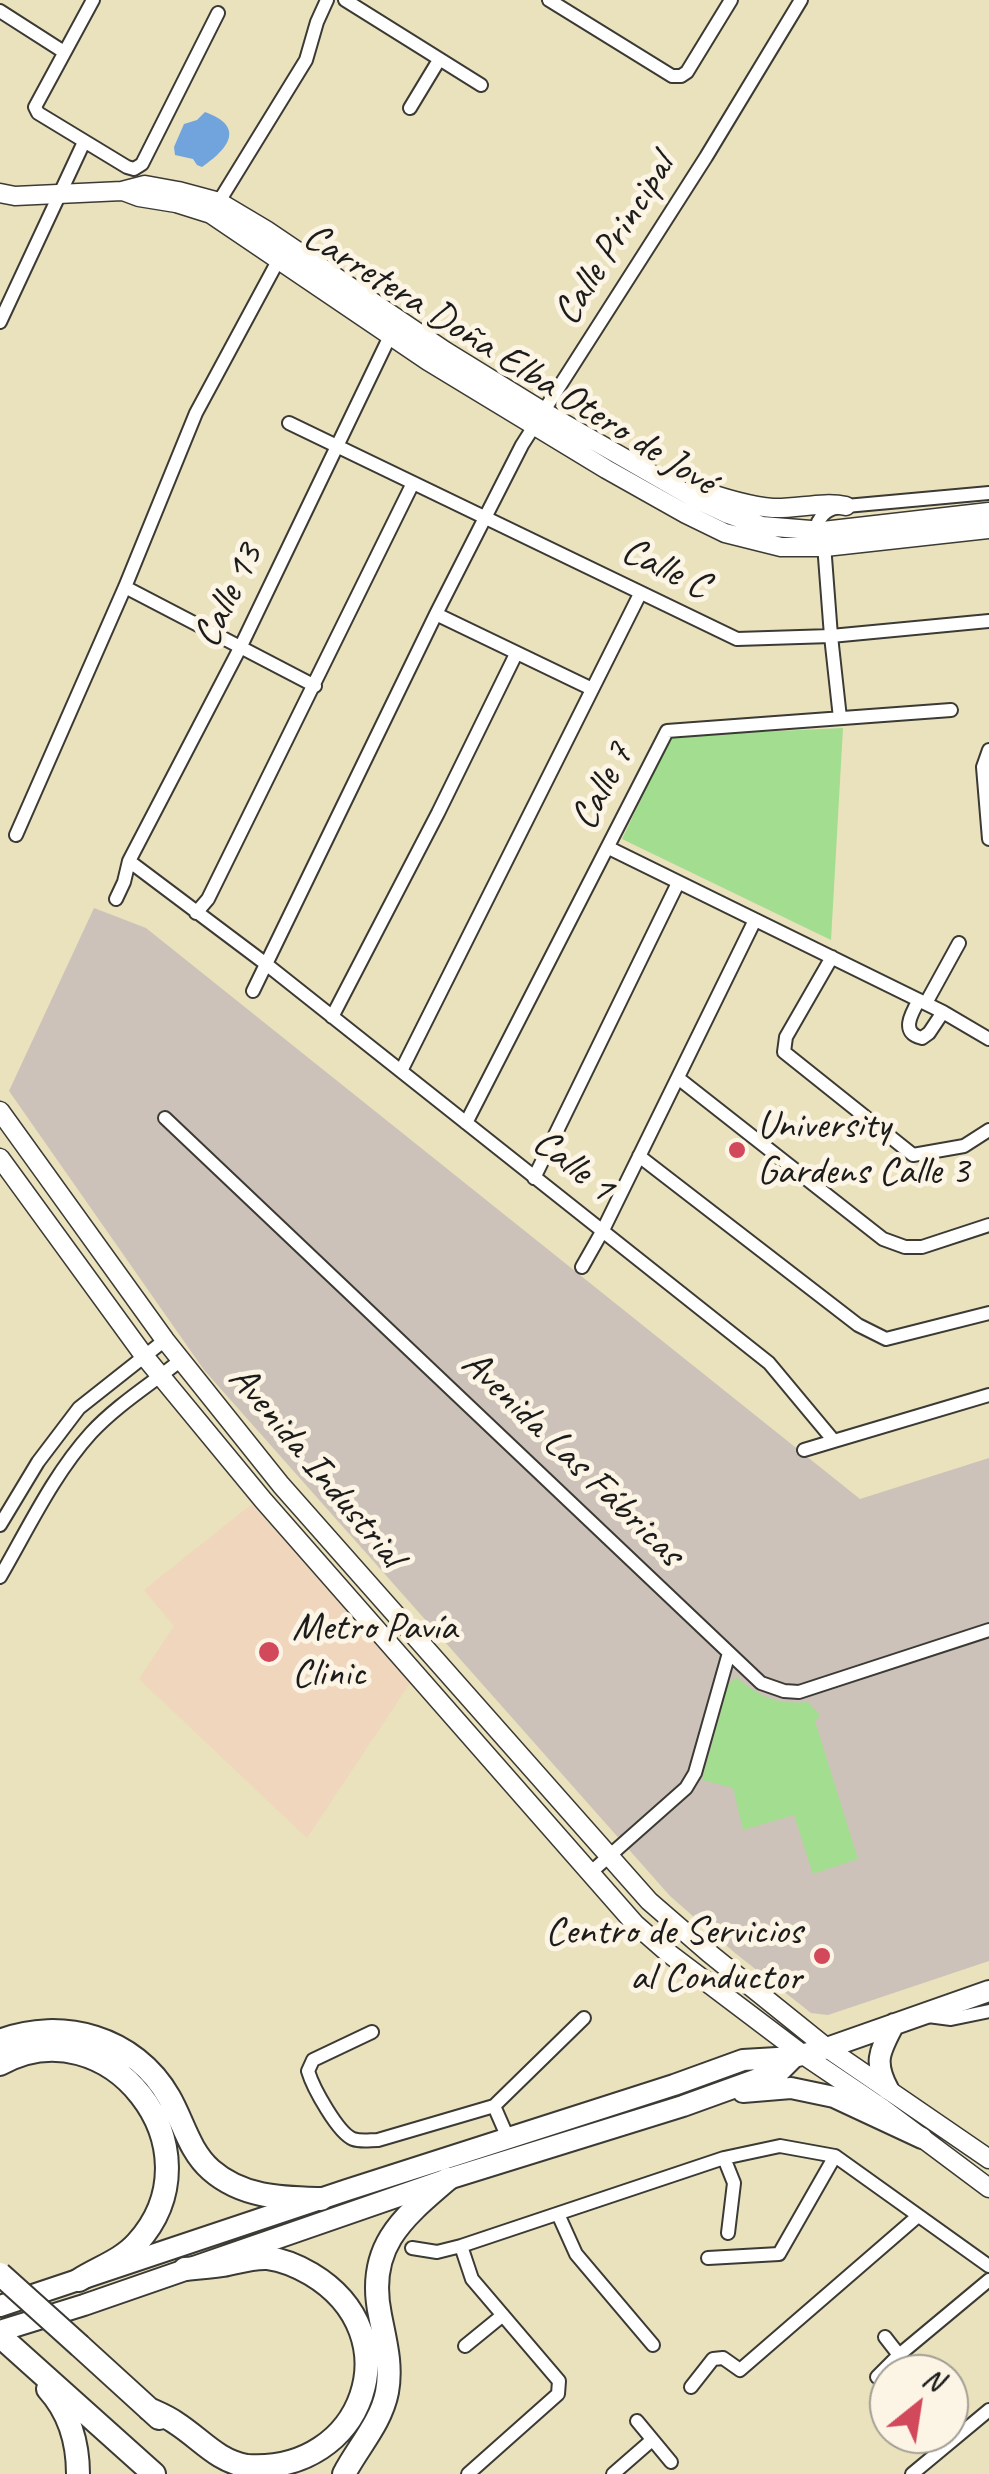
<!DOCTYPE html>
<meta charset="utf-8">
<style>
body{margin:0}
#map{position:relative;width:989px;height:2474px;overflow:hidden;background:#eae1bd;font-family:Caveat,sans-serif}
canvas{display:block}
.north{position:absolute;left:869px;top:2354px;width:100px;height:100px;box-sizing:border-box;background:#fcf5e5;border:2px solid #a29e95;border-radius:50%;rotate:30deg;font-size:28px;font-weight:700;line-height:40px;text-align:center;color:#1c1c1c}
.north::after{content:'';display:block;margin:auto;width:35px;height:45px;background:#d1495b;clip-path:polygon(50% 0,100% 100%,50% 72%,0 100%)}
</style>
<div id="map">
<canvas width="989" height="2474"></canvas>
<div class="north">N</div>
</div>
<script>
const g = document.querySelector('canvas').getContext('2d');
g.lineJoin = 'round';
function fill(path, color) { g.fillStyle = color; g.fill(path, 'evenodd'); }
function strokePath(path, color, width, dash) { g.strokeStyle = color; g.lineWidth = width; g.lineCap = dash ? 'butt' : 'round'; g.setLineDash(dash || []); g.stroke(path); }
function drawText(font, color, halo, rows, align = 'center') {
  g.font = font + ' Caveat,sans-serif'; g.lineWidth = 10; g.setLineDash([]); g.textBaseline = 'middle'; g.strokeStyle = halo; g.fillStyle = color; for (const [text, x, y, turn = 0] of rows) {
    g.save(); g.translate(x, y); g.rotate((+turn || 0) * Math.PI / 180); g.textAlign = isNaN(turn) ? turn : align; if (halo) g.strokeText(text, 0, 0); g.fillText(text, 0, 0); g.restore();
  }
}
fill(new Path2D(`
 M252,1504L410,1683L307,1838L139,1679L174,1626L144,1590Z`), '#efd6bc');
fill(new Path2D(`
 M94,908L146,928L860,1499L989,1458V1961L828,2015L811,2013L735,1953L670,1896L204,1370L9,1091Z`), '#cdc2b9');
fill(new Path2D(`
 M843,728L831,940L622,839L671,736Z
 M736,1677C760,1697 776,1705 808,1702L820,1715L815,1721L858,1859L813,1874L794,1815L743,1830L733,1788L702,1780L728,1685Z`), '#a3dd90');
fill(new Path2D(`
 M205,112C247,127 227,150 202,167L197,165L193,159L175,155L174,147L184,124L197,120Z`), '#71a4dd');
const street = new Path2D(`
 M93,0L35,107L38,113L127,167L134,169L142,164L218,13
 M345,0L481,85
 M549,0L672,76H681L687,72L731,0
 M0,11L64,52
 M410,108L439,60
 M215,208L306,60L317,22L327,0
 M0,322L84,142
 M289,423L737,639L831,636L989,621
 M125,587L315,686
 M436,614L592,689
 M840,718L831,636L823,531L818,522C825,509 833,508 846,506L989,493
 M989,750L983,767L989,839
 M16,835L125,587L196,413L279,259
 M609,848L943,1012L989,1039
 M129,861L266,964L769,1363L834,1441L989,1395
 M116,899L124,882L129,861L240,648L390,336
 M196,913L208,899L413,483
 M832,957L786,1037L784,1052L913,1155L964,1146L989,1130
 M253,991L436,614L522,445L706,157L801,0
 M919,1000C911,1014 900,1033 922,1038L929,1033L943,1012
 M926,1003L959,943
 M332,1017L438,813L516,654
 M401,1071L640,594
 M678,1078L883,1239L905,1247H922L989,1225
 M165,1118L761,1683L784,1691L799,1692L989,1630
 M466,1123L667,731L951,710
 M639,1156L858,1325L886,1339L989,1313
 M534,1178L678,883
 M582,1267L603,1230L755,920
 M804,1450L834,1441
 M0,1525L38,1462L79,1408L165,1340
 M0,1577C28,1529 53,1475 91,1433C117,1405 151,1384 181,1360
 M590,1873L686,1788L695,1773L729,1653
 M928,2016L951,2019L989,2011
 M372,2032L313,2060L308,2071C313,2088 338,2133 353,2139C361,2142 370,2140 378,2140L494,2106L584,2018
 M494,2106L508,2138
 M724,2158L734,2183L728,2233
 M558,2214L576,2254L653,2345
 M461,2246L472,2279L559,2381L558,2394L468,2474
 M412,2248L437,2252L461,2246L724,2158L780,2146L835,2156L989,2266
 M708,2258L779,2254L835,2156
 M885,2337L899,2355
 M465,2346L503,2315
 M877,2377L899,2355L989,2280
 M691,2387L713,2359L723,2358L740,2370L918,2216
 M637,2421L671,2462
 M613,2474L652,2440
 M912,2474L989,2410`);
const secondary = new Path2D(`
 M123,191L139,197L176,203L211,214L428,361L606,469L686,514L725,533L781,547H825L989,529
 M0,193L15,196L122,191L145,185L178,191L219,202L266,230L445,351L544,412L694,498L728,514L762,526L823,531L989,512
 M694,488C719,497 747,506 773,508C797,509 823,501 846,506
 M0,1111L165,1340L281,1485L649,1901L709,1953L827,2048L989,2159
 M0,1158L145,1357L263,1500L635,1924L667,1952L802,2054L882,2108L989,2188`);
const primary = new Path2D(`
 M888,2089C873,2061 880,2051 894,2024
 M743,2092L791,2088L834,2097L922,2138
 M0,2306L347,2190L674,2085L743,2060L794,2057L827,2048L989,1991
 M0,2331L84,2305L448,2179L683,2106L780,2071L794,2057`);
const highway = new Path2D(`
 M0,2041C61,2017 135,2037 169,2097C183,2121 189,2151 211,2170C243,2198 283,2198 321,2199
 M0,2064C107,2004 223,2148 137,2243C122,2260 98,2268 79,2280
 M0,2336L154,2474
 M80,2346L159,2418
 M48,2389C69,2412 78,2443 78,2474
 M149,2409C158,2413 168,2417 176,2423C201,2439 217,2461 247,2466C364,2474 413,2335 311,2274C299,2267 283,2260 268,2258C253,2257 238,2262 223,2265C211,2267 198,2268 185,2269
 M344,2474C358,2447 381,2423 387,2392C392,2365 385,2341 380,2315C366,2248 401,2219 448,2179`);
strokePath(street, '#3b3a34', 16);
strokePath(secondary, '#3b3a34', 21);
strokePath(primary, '#3b3a34', 24);
strokePath(highway, '#3b3a34', 26);
strokePath(street, '#fff', 12);
strokePath(secondary, '#fff', 18);
strokePath(primary, '#fff', 20);
strokePath(highway, '#fff', 22);
const highwayBridge = new Path2D(`
 M0,2274L80,2346`);
strokePath(highwayBridge, '#3b3a34', 26, []);
strokePath(highwayBridge, '#fff', 22);
for (const [x, y, r, color] of [
 [737,1150,10,"#d1495b"],
 [269,1652,12,"#d1495b"],
 [822,1956,10,"#d1495b"]
]) { const dot = new Path2D(); dot.arc(x, y, r, 0, 2 * Math.PI); g.fillStyle = color; g.fill(dot); strokePath(dot, '#fcf5e5', 4); }
drawText('40px', '#1c1c1c', '#fcf5e5', [
 ["Calle Principal",615,240,-58],
 ["Carretera Doña Elba Otero de Jové",509,360,32],
 ["Calle C",665,569,26],
 ["Calle 13",229,596,-64],
 ["Calle 7",603,787,-63],
 ["Calle 1",573,1166,38],
 ["Avenida Las Fábricas",572,1459,44],
 ["Avenida Industrial",316,1467,50]
]);
drawText('40px', '#1c1c1c', '#fcf5e5', [
 ["University",757,1127],
 ["Gardens Calle 3",757,1173],
 ["Metro Pavía",292,1629],
 ["Clinic",292,1675],
 ["Centro de Servicios",802,1933,"right"],
 ["al Conductor",802,1979,"right"]
], 'left');
</script>
